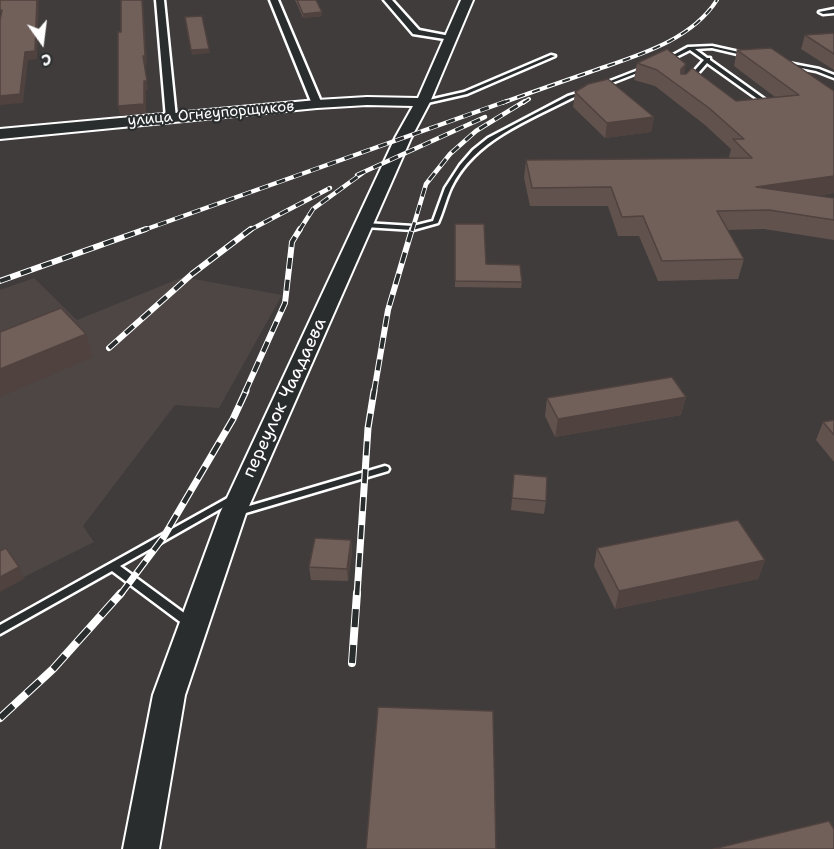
<!DOCTYPE html>
<meta charset="utf-8">
<style>
body{margin:0}
#map{position:relative;width:834px;height:849px;overflow:hidden;background:#3f3c3b;font-family:"Shantell Sans",sans-serif}
canvas{display:block}
.north{position:absolute;left:12px;top:12px;width:60px;height:60px;-webkit-text-stroke:4px #2a2d2e;paint-order:stroke;rotate:166deg;font-size:16px;font-weight:700;line-height:24px;text-align:center;color:#fff}
.north::after{content:'';display:block;margin:auto;width:21px;height:27px;background:#fff;clip-path:polygon(50% 0,100% 100%,50% 72%,0 100%)}
</style>
<div id="map">
<canvas width="834" height="849"></canvas>
<div class="north">С</div>
</div>
<script>
const g = document.querySelector('canvas').getContext('2d');
g.lineJoin = 'round';
function fill(path, color) { g.fillStyle = color; g.fill(path, 'evenodd'); }
function strokePath(path, color, width, dash) { g.strokeStyle = color; g.lineWidth = width; g.lineCap = dash ? 'butt' : 'round'; g.setLineDash(dash || []); g.stroke(path); }
function drawText(font, color, halo, rows, align = 'center') {
  g.font = font + ' "Shantell Sans",sans-serif'; g.lineWidth = 4.5; g.setLineDash([]); g.textBaseline = 'middle'; g.strokeStyle = halo; g.fillStyle = color; for (const [text, x, y, turn = 0] of rows) {
    g.save(); g.translate(x, y); g.rotate((+turn || 0) * Math.PI / 180); g.textAlign = isNaN(turn) ? turn : align; if (halo) g.strokeText(text, 0, 0); g.fillText(text, 0, 0); g.restore();
  }
}
fill(new Path2D(`
 M183,277L282,295L219,408L175,405L83,526L94,542L0,589V290L34,278L77,320Z`), '#4e4644');
const lane = new Path2D(`
 M712,46L748,54V55L746,56L712,48L695,49L707,58H710V60L770,103V105H766L707,63L692,80H688V78L704,60L690,50L668,61L664,60L688,47Z
 M551,55L555,56L467,94L423,104L420,102L464,92Z
 M788,63L819,69L834,75V78L816,71L786,65V63Z
 M641,69L645,70L604,86L600,85Z
 M584,91H586V93L572,98C527,121 474,140 451,188C446,199 443,212 438,223L413,230L365,227L362,225L365,223L413,226L433,221L445,188L460,165L473,150L488,138L568,96Z
 M385,466L388,467L389,469L388,471L239,515L236,514L234,512L236,510L239,509Z
 M233,495L236,496L237,498L236,500L120,566L195,621L196,624L195,627L191,628L187,627L112,571L0,634V625Z`);
const street = new Path2D(`
 M156,0H164L176,118L171,121L166,118Z
 M270,0H278L322,104L321,106L312,104Z
 M384,0H392L419,30L455,37L451,40L413,34Z
 M834,9V13L823,14L819,12Z`);
const secondary = new Path2D(`
 M461,0H473L430,102L411,138L246,513L185,695L159,849H123L153,695L220,513L395,138L413,106L367,105L317,108L0,139V129L317,100L367,97L418,98Z`);
strokePath(lane, '#fff', 5);
strokePath(street, '#fff', 5);
strokePath(secondary, '#fff', 4);
fill(lane, '#2a2d2e');
fill(street, '#2a2d2e');
fill(secondary, '#2a2d2e');
const railFar4 = new Path2D(`
 M502,103C532,92 561,82 590,72C635,56 690,42 717,0
 M523,103L529,99`);
const railFar3 = new Path2D(`
 M357,175L485,117
 M141,231L507,101
 M248,231L330,188
 M299,231L313,209L364,172
 M412,231L426,184L450,154L476,131L525,101`);
const railFar2 = new Path2D(`
 M0,281L146,229
 M109,348L192,274L251,229
 M245,392L285,303L292,242L300,229
 M374,392L388,310L412,229`);
const railFar1 = new Path2D(`
 M120,595L163,538L233,419L246,391
 M357,595L368,428L374,391`);
const rail = new Path2D(`
 M352,663L357,593
 M0,718L53,669L121,593`);
strokePath(railFar4, '#fff', 4);
strokePath(railFar3, '#fff', 4.5);
strokePath(railFar2, '#fff', 6);
strokePath(railFar1, '#fff', 7);
strokePath(rail, '#fff', 8);
strokePath(railFar4, '#2a2d2e', 2, [8]);
strokePath(railFar3, '#2a2d2e', 3, [9]);
strokePath(railFar2, '#2a2d2e', 4, [11]);
strokePath(railFar1, '#2a2d2e', 4.5, [14]);
strokePath(rail, '#2a2d2e', 6, [18]);
fill(new Path2D(`
 M295,0H316L322,16L303,18Z
 M834,33V70L801,49L805,35Z
 M737,50L834,91V193L817,196L834,198V240L764,229L727,230L744,259L738,279L658,281L639,236H618L608,206H530L524,178L526,160L730,158L729,157L731,149L705,125L655,86L634,80L637,63L684,74L736,101L775,97L734,66Z
 M575,92L654,117L651,132L605,138L573,107Z
 M455,224L486,264L522,282L521,288L455,287Z
 M686,397L681,415L555,437L545,416L547,398Z
 M834,420V462L816,440L823,422Z
 M514,474L546,501L544,514L511,510Z
 M351,540L352,552L348,581L311,580L309,567Z
 M597,548L765,560L758,579L615,609L594,566Z`), '#61524d');
fill(new Path2D(`
 M37,0H39L37,59L28,60L23,103L0,105V96L25,52Z
 M142,0H143L147,64L145,65L148,90H146V113L120,116L118,106L143,56Z
 M322,12V16L303,18V14Z
 M209,49L210,53L192,55L191,50Z
 M686,64L683,80L677,85L681,69Z
 M654,117L651,132L605,138L607,123Z
 M834,176V193L751,205L756,187Z
 M86,334L93,357L0,397V369Z
 M686,397L681,415L555,437L558,419Z
 M351,540L352,552L348,581L347,569Z
 M765,560L758,579L615,609L619,591Z
 M19,567L24,579L0,592V577Z`), '#4f423f');
const building = new Path2D(`
 M0,0H37L35,51L25,52L20,94L0,96V20L2,10L0,11Z
 M121,0H142L145,56H143L147,81H144V104L118,106V32H121Z
 M297,0H316L322,12L303,14Z
 M202,16L209,49L191,50L185,17Z
 M834,33V54L805,35Z
 M771,48L834,91V176L756,187L834,198V220L769,210L717,211L744,259L662,261L643,216L622,217L611,187L532,188L526,160L752,158L733,139H744L709,108L657,70L637,63L667,49L686,64L681,69V74H686L692,68L736,101L799,95L737,50Z
 M608,79L654,117L607,123L575,92L588,84Z
 M455,224H484L486,264L520,265L522,282L455,281Z
 M61,308L86,334L0,369V332Z
 M672,377L686,397L558,419L547,398Z
 M834,420V435L823,422Z
 M514,474L547,477L546,501L512,498Z
 M738,520L765,560L619,591L597,548Z
 M315,538L351,540L347,569L309,567Z
 M6,548L19,567L0,577V551Z
 M378,707L493,711L496,849H366Z
 M829,821L834,829V849H713Z`);
fill(building, '#715f5a');
strokePath(building, '#4f423f', 1.5);
drawText('15px', '#fff', '#2a2d2e', [
 ["улица Огнеупорщиков",211,114,-5]
]);
drawText('18px', '#fff', '#2a2d2e', [
 ["переулок Чаадаева",285,398,-65]
]);
</script>
